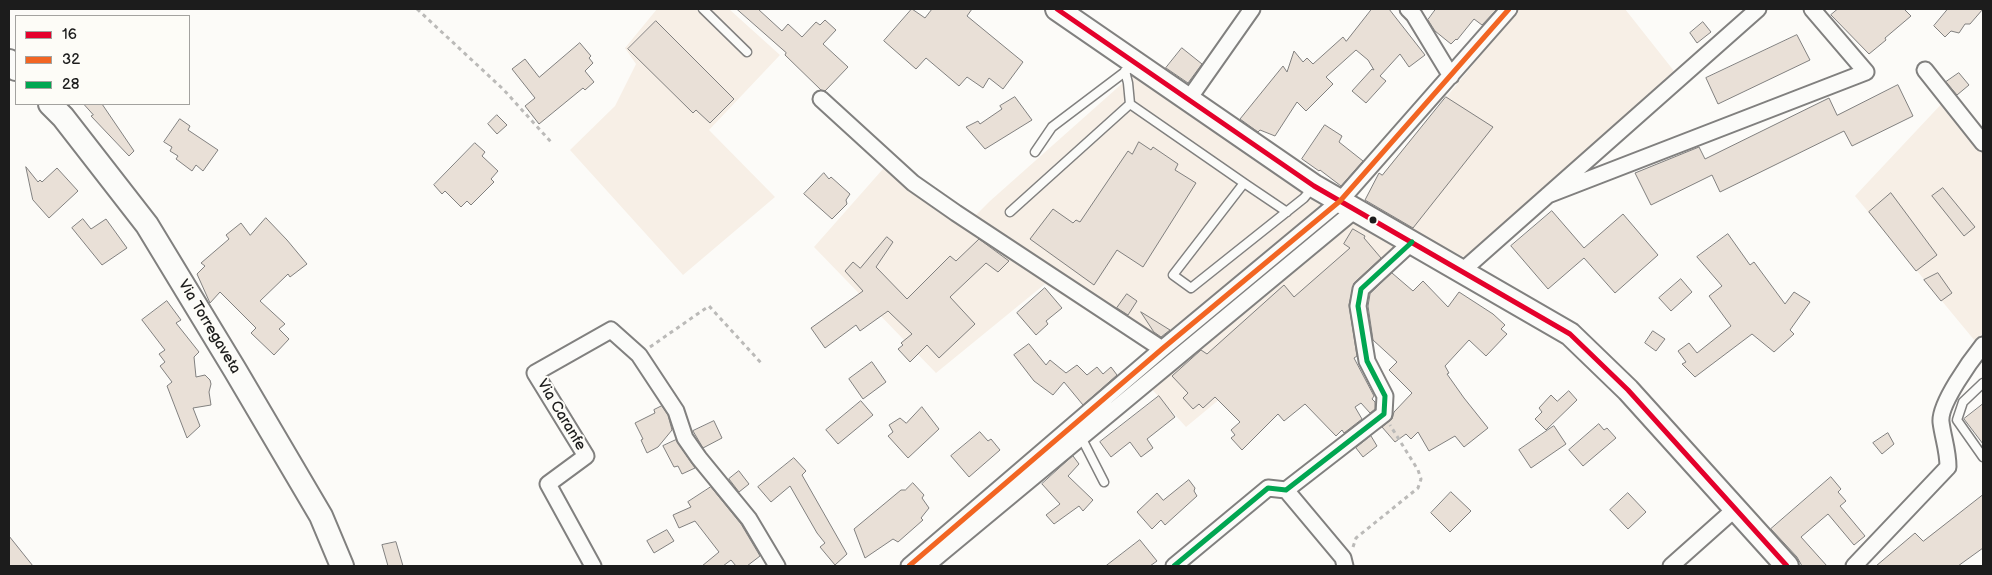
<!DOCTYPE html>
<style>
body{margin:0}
#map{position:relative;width:1992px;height:575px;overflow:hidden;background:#fcfbf8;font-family:"Balsamiq Sans",sans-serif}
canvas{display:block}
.frame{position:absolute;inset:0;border:10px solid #1c1c1c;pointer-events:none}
.legend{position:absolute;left:15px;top:15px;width:175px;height:90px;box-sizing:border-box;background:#fdfcf7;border:1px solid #a3a29f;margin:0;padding:6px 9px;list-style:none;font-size:15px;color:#1c1c1c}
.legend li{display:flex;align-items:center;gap:10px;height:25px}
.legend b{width:25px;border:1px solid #a3a29f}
</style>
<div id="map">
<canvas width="1992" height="575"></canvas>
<div class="frame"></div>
<ul class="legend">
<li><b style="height:6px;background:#e4002b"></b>16</li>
<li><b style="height:6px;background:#f26522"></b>32</li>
<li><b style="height:6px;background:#00a651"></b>28</li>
</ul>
</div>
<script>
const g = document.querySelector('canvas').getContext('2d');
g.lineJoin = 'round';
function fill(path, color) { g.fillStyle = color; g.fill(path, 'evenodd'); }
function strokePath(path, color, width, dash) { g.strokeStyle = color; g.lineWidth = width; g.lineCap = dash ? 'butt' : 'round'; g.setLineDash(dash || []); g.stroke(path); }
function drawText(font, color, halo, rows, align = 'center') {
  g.font = font + ' "Balsamiq Sans",sans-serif'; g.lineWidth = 4; g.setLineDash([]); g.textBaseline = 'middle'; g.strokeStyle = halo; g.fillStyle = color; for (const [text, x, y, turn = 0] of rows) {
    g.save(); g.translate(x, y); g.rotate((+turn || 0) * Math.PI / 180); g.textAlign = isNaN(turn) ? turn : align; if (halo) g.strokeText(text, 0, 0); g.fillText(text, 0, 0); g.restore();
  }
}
fill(new Path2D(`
 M657,9H729L780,55L709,130L775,197L683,275L570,150L615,106L636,64L625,48Z
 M1519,9H1625L1674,71L1466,258L1411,230L1365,200L1372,187Z
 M1134,73L1402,248L1186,427L1139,375L1146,349L1045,284L936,373L814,247L890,161L970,221L990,201Z
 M1947,98L1983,143V333L1975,341L1855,196Z`), '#f7efe6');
const building = new Path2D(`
 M737,9H758L782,31L788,24L802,37L816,22L820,25L825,20L836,30L823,44L848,67L825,91L821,90L785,55L786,53Z
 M912,9L925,18L932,9H972L967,16L1023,62L1003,89L989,78L983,88L967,77L959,86L926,58L916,69L884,41Z
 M1372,9H1389L1425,55L1409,67L1400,54L1380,76L1386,81L1366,103L1352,91L1372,69L1374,70L1368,60L1356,50L1326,77L1333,84L1306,111L1297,102L1275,136L1260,130L1258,132L1240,119L1283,66L1287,72L1294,51L1303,62L1307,58L1313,64L1343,37L1346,41Z
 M1436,9H1497L1482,25L1474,19L1457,40L1456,39L1451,44L1435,31L1428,20Z
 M1838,9H1904L1911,16L1885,38L1886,40L1869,54L1831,15Z
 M1948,9H1983L1970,24H1965L1959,33L1951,31L1945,37L1934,26Z
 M656,21L734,99L710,123L696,110L693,113L628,49Z
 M1703,22L1711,32L1697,43L1690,33Z
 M1797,35L1810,60L1718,104L1706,78Z
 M580,43L591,56L589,58L593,63L585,71L594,82L585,90L583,88L539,124L525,106L535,98L512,69L525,59L539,77Z
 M1182,48L1202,64L1188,83L1166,68Z
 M1959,73L1969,85L1957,95L1946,82Z
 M1898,85L1913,116L1852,146L1844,131L1720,192L1712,175L1651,205L1635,173L1699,147L1705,159L1829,98L1837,115Z
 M1015,97L1032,120L985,149L966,127L978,121L980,124L1002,109L1000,106Z
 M1446,97L1493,127L1413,228L1365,200L1379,173L1382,175Z
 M84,104H102L134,151L129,156L91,116L93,115Z
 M497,115L507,125L497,134L488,124Z
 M180,119L190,126L188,130L218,150L203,171L196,165L192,171L176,159L178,156L170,151L172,147L164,142Z
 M1325,125L1342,136L1339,142L1363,161L1341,186L1320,170L1319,171L1302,159Z
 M1139,142L1151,150L1153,147L1178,164L1175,170L1196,183L1143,267L1117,250L1094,285L1030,239L1053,209L1073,223L1076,220L1080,222L1128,151L1132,154Z
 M475,143L485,152L482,156L498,171L491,179L494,182L471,205L467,201L461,207L445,191L442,194L434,185Z
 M26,167L38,182L40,180L42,182L57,168L78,191L49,218L33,200Z
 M824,173L829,179L831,177L850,194L846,200L847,204L832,219L804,194Z
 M1943,188L1975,227L1964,236L1932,196Z
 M1891,193L1937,255L1916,271L1869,212Z
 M1552,211L1584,248L1623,214L1658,255L1615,293L1584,258L1548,289L1511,246Z
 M266,218L287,240L307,264L290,277L288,274L260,301L285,324L279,329L289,339L274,355L251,333L256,328L220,292L210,303L197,274L205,266L201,263L229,239L226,235L241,223L250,235Z
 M83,219L91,229L106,219L127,248L102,265L72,228Z
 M1353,229L1365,236L1364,238L1381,258L1354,283L1349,305L1357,356L1354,358L1374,396L1372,399L1375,402V409L1370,413L1361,403L1355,407L1362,419L1344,433L1342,430L1336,436L1305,404L1284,421L1278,414L1242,450L1231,438L1235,435L1231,430L1240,422L1215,397L1203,408L1199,404L1193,409L1183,398L1188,393L1172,376L1201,350L1207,354L1284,285L1294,297L1350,248L1344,244Z
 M1728,234L1750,265L1754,262L1785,304L1794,292L1810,302L1790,330L1794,334L1774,352L1752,334L1695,377L1682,364L1686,362L1678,351L1689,343L1697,353L1731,326L1709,296L1722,286L1697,257Z
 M887,237L893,242L876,267L907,299L950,256L956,261L979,239L1009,261L998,272L986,263L950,297L975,324L939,358L927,345L910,362L898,349L903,345L901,343L912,334L888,311L860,331L856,325L825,348L811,328L863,291L845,271L853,262L860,268Z
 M1392,273L1413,291L1423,281L1448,307L1459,292L1493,314L1505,325L1501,329L1507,334L1486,356L1469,340L1445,366L1449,373L1447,374L1464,398L1488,428L1464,447L1455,436L1429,451L1418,432L1411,439L1406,434L1395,442L1382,427L1392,419L1394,412L1412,393L1389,370L1397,362L1373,340L1368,306L1370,294Z
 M1938,273L1952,293L1941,301L1924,280Z
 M1681,279L1692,292L1671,311L1659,298Z
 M1045,288L1062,308L1046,321L1048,324L1036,335L1017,313Z
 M1127,294L1137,301L1128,315L1117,308Z
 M167,301L181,320L176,323L199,352L194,357L196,377L205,375L210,380L211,384L209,392L211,405L193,408L200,426L187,438L167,386L172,382L160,366L165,362L159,354L165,350L142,320Z
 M1141,312L1170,330L1161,337L1154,332Z
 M1653,331L1665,339L1656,351L1645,343Z
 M1029,344L1046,365L1050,360L1066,373L1077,365L1087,375L1097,367L1103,374L1111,367L1117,375L1083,405L1064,382L1053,395L1034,381L1014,355Z
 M872,362L886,382L863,399L849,379Z
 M1569,391L1577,400L1546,430L1535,419L1542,412L1539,408L1551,395L1557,401Z
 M1159,396L1175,417L1147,439L1153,448L1141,457L1130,442L1111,457L1100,442Z
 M861,401L873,415L838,444L826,430Z
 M1983,404V444L1964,419Z
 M662,406L668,415L672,430L658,447L647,453L641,440L643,439L635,423L655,413L654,410Z
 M922,407L939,429L908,458L888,436L893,432L889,425L900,418L906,423Z
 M714,421L722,438L703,448L693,431Z
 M1599,424L1604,430L1607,428L1616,438L1583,466L1569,450Z
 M1554,426L1566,444L1531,468L1519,450Z
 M980,432L988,441L991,439L1000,450L969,477L951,456Z
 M1888,433L1894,444L1882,454L1873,443Z
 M1371,436L1377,446L1363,457L1356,448Z
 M676,440L695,468L682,474L678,466L674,467L663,446Z
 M1073,456L1079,464L1068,476L1093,500L1083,511L1079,506L1054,524L1046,515L1060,504L1042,484Z
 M794,458L806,471L802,475L847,554L835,565L820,547L825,543L817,533L790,486L771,502L758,487Z
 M739,471L749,484L739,492L729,479Z
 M1831,477L1841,489L1838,492L1846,501L1840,506L1865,536L1854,545L1828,514L1801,537L1827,566H1802L1797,557L1771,529Z
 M1189,480L1195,488L1194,491L1197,496L1165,525L1161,520L1152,529L1137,512L1157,493L1163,500Z
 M913,483L924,495L922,498L929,508L921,518L923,520L898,542L893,539L865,558L854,529L901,490H905Z
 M711,487L741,524L760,556L747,566H736L731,560L723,566H702L719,552L695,521L679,528L673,515L691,507L688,502Z
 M1451,492L1471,511L1450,532L1431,513Z
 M1628,493L1646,512L1628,529L1610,510Z
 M1983,495V548L1958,566H1876L1915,533L1923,541Z
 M667,530L674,541L654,553L647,541Z
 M9,536L33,566H9Z
 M1140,540L1157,561L1150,566H1106Z
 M396,542L403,566H388L382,545Z`);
fill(building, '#e9e0d7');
strokePath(building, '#81807f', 1);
const lane = new Path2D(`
 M703,9L747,52
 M1125,71L1128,83L1130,104
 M1130,104L1244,183
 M1035,152L1052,127L1134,65
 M1010,212L1130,104
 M1287,212L1244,183L1173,275L1191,288L1304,198L1313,187
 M1983,383L1963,402L1957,420L1983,457
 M1081,437L1104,482`);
const street = new Path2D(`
 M1408,9L1414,15L1451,76
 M1925,70L1983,143
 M821,99L913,183L956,213L1162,349
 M1188,100L1252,9
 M1548,195L1866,72L1812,9
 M1461,272L1758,9
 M1286,490L1343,558L1345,566
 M593,566L548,484L586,456L535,373L611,330L639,355L676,411L685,438L699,458L749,519L777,566
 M909,566L1162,349L1340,201L1509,9
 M926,566L1355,210
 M1174,566L1268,488L1286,490L1384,414L1385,396L1367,361L1358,306L1361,289L1412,242
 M1671,566L1735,509
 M1854,566L1948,467C1948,450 1943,438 1941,422C1939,404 1971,360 1983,345`);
const secondary = new Path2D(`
 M1057,9L1314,186L1570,334L1628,390L1787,566
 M9,61L16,69
 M50,104L63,117L147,225L235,370L321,516L342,566`);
strokePath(lane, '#81807f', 11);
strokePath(street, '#81807f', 19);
strokePath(secondary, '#81807f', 26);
strokePath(new Path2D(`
 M417,9L503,89L551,142
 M650,347L709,306L763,365
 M1353,547L1356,538L1418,488L1421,479L1418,470L1390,425`), '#bbbab8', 3, [4, 4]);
strokePath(lane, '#fbfbf9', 8);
strokePath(street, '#fbfbf9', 15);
strokePath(secondary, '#fbfbf9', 22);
strokePath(new Path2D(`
 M1057,9L1314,186L1570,334L1628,390L1787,566`), '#e4002b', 5);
strokePath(new Path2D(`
 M909,566L1162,349L1340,201L1509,9`), '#f26522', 5);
strokePath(new Path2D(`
 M1174,566L1268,488L1286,490L1384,414L1385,396L1367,361L1358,306L1361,289L1412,242`), '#00a651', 5);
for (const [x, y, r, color] of [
 [1373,220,4.5,"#1c1c1c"]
]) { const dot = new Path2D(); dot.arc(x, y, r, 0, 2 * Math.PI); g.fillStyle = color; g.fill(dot); strokePath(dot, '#fdfcf7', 2); }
drawText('15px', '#1c1c1c', '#fdfcf7', [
 ["Via Torregaveta",209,327,59],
 ["Via Caranfe",561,415,59]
]);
</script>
